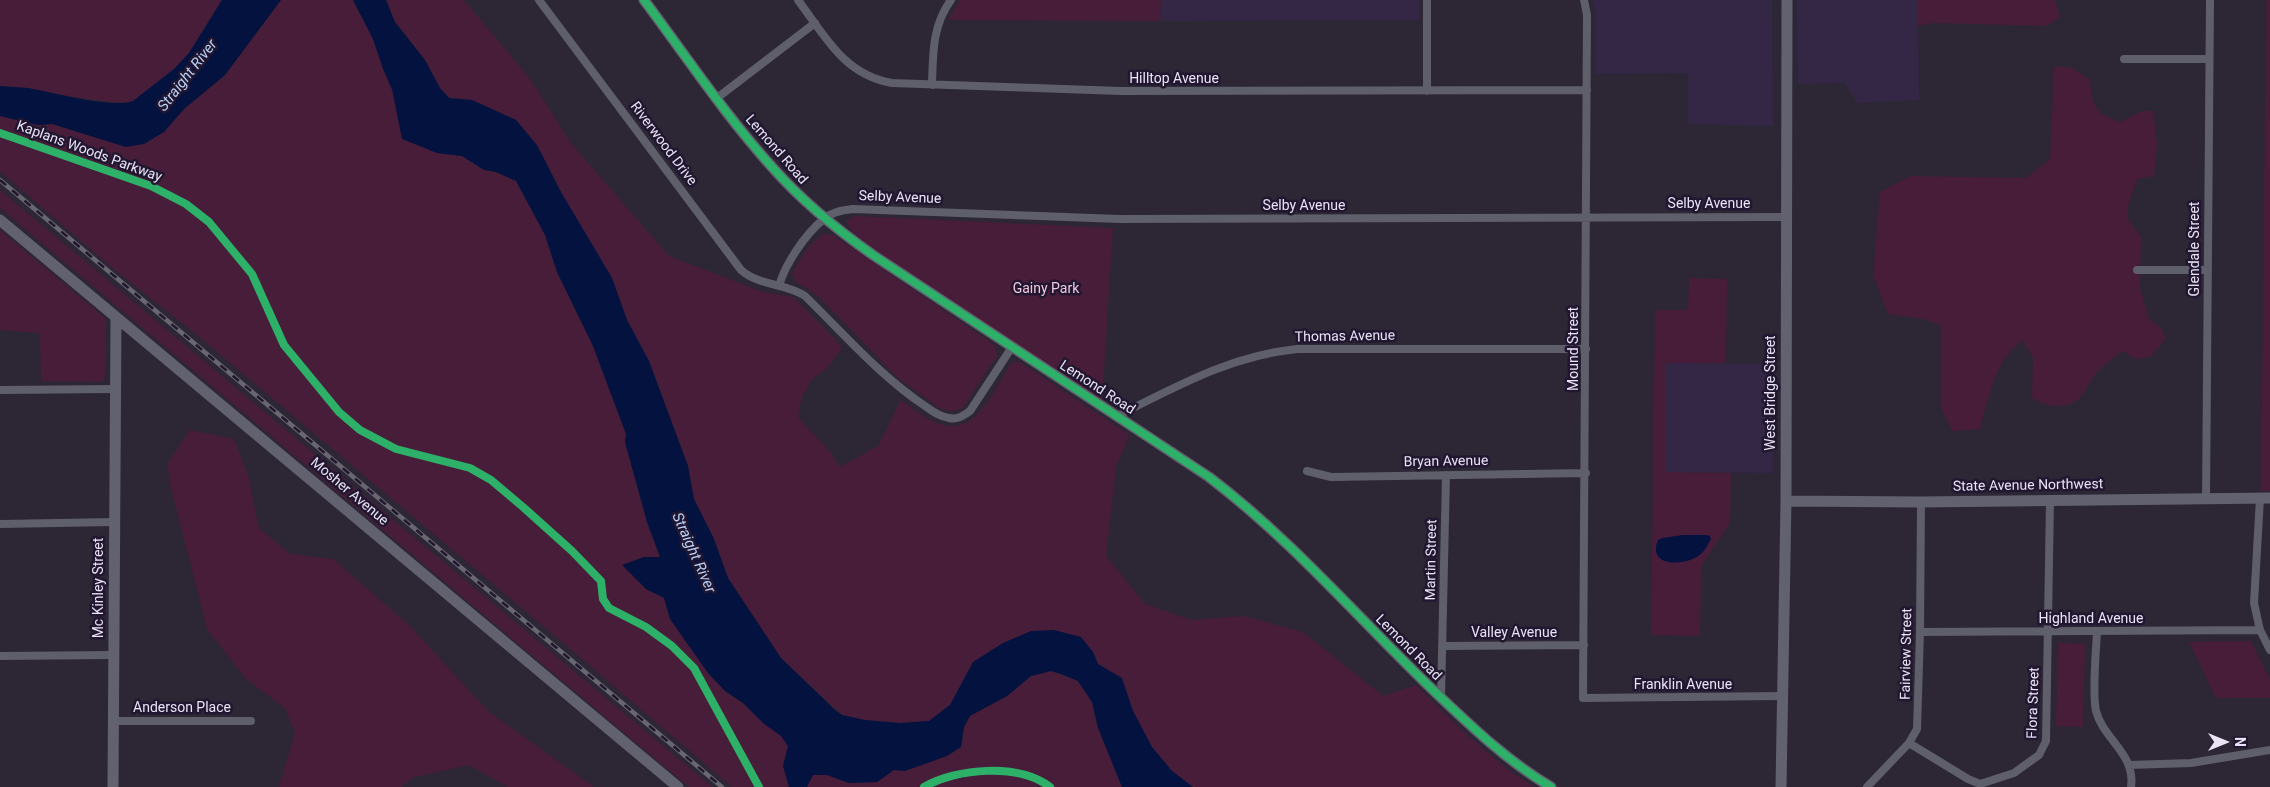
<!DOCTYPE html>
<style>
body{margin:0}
#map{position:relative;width:2270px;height:787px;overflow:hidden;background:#2c2635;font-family:Roboto,sans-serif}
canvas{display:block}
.north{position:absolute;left:2200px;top:717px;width:50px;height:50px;-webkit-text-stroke:4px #211730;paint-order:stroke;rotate:90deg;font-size:14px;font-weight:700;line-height:20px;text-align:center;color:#eae4f6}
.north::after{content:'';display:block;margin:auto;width:18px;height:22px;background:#eae4f6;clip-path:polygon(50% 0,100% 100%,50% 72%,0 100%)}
</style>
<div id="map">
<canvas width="2270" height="787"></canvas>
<div class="north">N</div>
</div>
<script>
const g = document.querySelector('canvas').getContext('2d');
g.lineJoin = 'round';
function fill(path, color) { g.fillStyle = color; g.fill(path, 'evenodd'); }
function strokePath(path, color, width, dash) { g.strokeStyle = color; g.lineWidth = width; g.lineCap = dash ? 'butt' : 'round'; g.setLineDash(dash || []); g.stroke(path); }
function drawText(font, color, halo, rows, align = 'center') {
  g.font = font + ' Roboto,sans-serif'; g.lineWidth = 5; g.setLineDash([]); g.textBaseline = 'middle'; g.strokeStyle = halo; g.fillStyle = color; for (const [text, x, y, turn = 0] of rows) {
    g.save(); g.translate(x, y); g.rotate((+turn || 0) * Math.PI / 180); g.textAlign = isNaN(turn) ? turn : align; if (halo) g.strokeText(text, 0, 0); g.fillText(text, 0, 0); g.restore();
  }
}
fill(new Path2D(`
 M1161,0H1419V20L1160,21Z
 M1592,0H1772L1773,126L1688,124V73L1595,74V10Z
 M1797,0H1918L1919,100L1857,103L1845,83L1798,84Z
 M1665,363L1773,364V473L1665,472Z`), '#332745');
fill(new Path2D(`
 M0,0H222L189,53L174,69L133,101L127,103C84,101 42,90 0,86Z
 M281,0H353L373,39L396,102L437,153L462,156L484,170L496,172L516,181L545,235L557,272L593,346L626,434L625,442L647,522L660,558L644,557L646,589L664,598L670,619L708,673L725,691L743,703L763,723L781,736L788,746L783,766L789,787H732L567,646L191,330L116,271L0,171V116L38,125L52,124L125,146L144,144L164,132L184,109L225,75Z
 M386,0H464L531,80L570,142L669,256L763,292L793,297L836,340L842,349L826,369L812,379L802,397L798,417C812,434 829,447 840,467L878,446L901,400C911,407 922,416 933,421C974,443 993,392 1011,363L1018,361L1128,434L1129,437L1116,466L1106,556L1145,604L1191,620L1244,616L1303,632L1383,696L1416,685C1453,722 1490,759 1534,787H1193L1172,771L1152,747L1133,711L1122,678L1098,664L1093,652L959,692L950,705L929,721L900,723L865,720L842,715L781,658L728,578L714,539L694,499L688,466L649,361L627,320L612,278L561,192L537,145L516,120L472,100L450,98L440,88L425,60L395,22Z
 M960,0H1161L1160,21L948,20Z
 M1918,0H2055L2060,17L2047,26L1934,23L1918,26Z
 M2266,0H2270V491L2261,492Z
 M2054,67H2070L2089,79C2093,105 2094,114 2121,122L2142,111H2153L2157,144L2154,176L2137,179L2128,206V219L2141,237L2140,288L2149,319L2162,329L2166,339L2150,357L2135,359L2124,351C2113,358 2102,365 2094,376C2088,383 2084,396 2076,401C2062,410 2044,406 2032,398L2033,358L2023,340C1995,359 1988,399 1980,429L1952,431L1942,410V326L1923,319L1888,314L1873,275L1880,192L1910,176L2026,178L2050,159Z
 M0,190L712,787H689L641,747L0,208Z
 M855,216L1113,228L1102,401L905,271L852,232L846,221Z
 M0,230L106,319V369L104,380L98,382L41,381L40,333L0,330Z
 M822,234L833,235L996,346L997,356L962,409L951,411L939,408L899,379L818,296L796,282L792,274L805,251Z
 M1689,278L1727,279L1726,363H1665V472L1731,473L1730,523L1701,566L1700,636L1651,635L1655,310H1688Z
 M190,430L234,439L248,475L259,528L290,554L333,559L408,624L488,711L594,787H508L469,765L411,778L402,787H279L295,733L285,708L246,679L207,629L171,488L167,464Z
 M2251,641L2270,680V698H2216L2189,642Z
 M2058,643L2085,644L2083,727L2056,726Z
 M1051,671L1078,681L1092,702L1098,728L1122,787H807L812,775H827L849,783L877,782L894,770L905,771L961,747L964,727L969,716L1007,696L1031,676Z`), '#481d3a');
fill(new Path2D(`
 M222,0H281L225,75L184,109L164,132L144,144L126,147L52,124L38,125L0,116V86C9,87 19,87 28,88C52,92 112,109 133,101L174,69L189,53Z
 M353,0H386L395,22L425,60L440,88L449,98L472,100L516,120L537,145L561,192L612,278L627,320L649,361L688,466L694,499L714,539L728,578L781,658L835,710L842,715L865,720L900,723L929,721L950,705L973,662L1003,643L1031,631L1054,630L1081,637L1093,652L1098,664L1122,678L1133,711L1152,747L1172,771L1193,787H1122L1098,728L1092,702L1078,681L1061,674L1051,671L1031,676L1007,696L970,716L964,727L961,747L947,756L905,771L894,770L877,782L849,783L827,775H813L807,787H789L783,766L788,746L781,736L763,723L743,703L725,691L708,673L670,619L664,598L646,589L622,565L644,557H660L647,522L625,442L626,434L593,346L557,272L545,235L516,181L496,172L484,170L462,156L437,153L402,139L392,89L383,69L373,39Z
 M1683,535H1707L1710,536L1711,539C1708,544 1706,549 1702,553C1689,566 1646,569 1658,540L1662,538Z`), '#04123f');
strokePath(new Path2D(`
 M539,0L741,270C759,286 785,283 805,296C844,334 880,376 925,406C932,411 940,417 949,418C957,420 963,416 970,411L1012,347
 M798,0C825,36 844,75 892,83L1121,91L1587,90
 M1584,0L1587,15L1583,698L1782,696
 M2124,59H2209
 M932,85C933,54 932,26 951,0
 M1427,91V0
 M717,98L815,23
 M2137,270H2207
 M779,286C785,264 806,233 824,219C831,212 843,210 853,209L1119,219L1786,217
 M0,390L115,389
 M1117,416C1176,387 1229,356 1297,349H1586
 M1307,471L1331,477L1586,473
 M2260,498L2254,603L2260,630L2270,650
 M2206,499L2210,0
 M0,524L114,522
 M1920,632L2260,630
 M2097,632C2096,651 2092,694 2096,711C2103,739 2136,754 2131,787
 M1443,646L1584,645
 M0,656L114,655
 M1441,698L1446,475
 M114,721H251
 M1909,743L1968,779L1980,784L2014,773L2039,755L2046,741L2050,501
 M2129,765L2191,763L2270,750
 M1867,787L1909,743L1917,729L1920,632L1921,502`), '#5f5e6b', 8);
strokePath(new Path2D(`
 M644,0C686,56 725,115 772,167C802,201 836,229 873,255L1209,477C1292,540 1359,619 1434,691C1471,726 1507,761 1551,787
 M0,220L678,787
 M1786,501L1921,502L2270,498
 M113,787L116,318
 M1781,787L1786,501L1787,0`), '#626170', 11);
const rail = new Path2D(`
 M0,180L722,787`);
strokePath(rail, '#686671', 4.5);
strokePath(rail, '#211730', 2.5, [8]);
strokePath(new Path2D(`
 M644,0C686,56 725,115 772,167C802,201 836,229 873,255L1209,477C1292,540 1359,619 1434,691C1471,726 1507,761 1551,787
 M0,133L151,186L186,204L209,222L252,274L284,345L339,412L360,430L396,449L470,468L491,480L523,507L572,551L601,581L603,599L609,608L646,627L672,646L694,668L759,787
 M924,787C956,768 1019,763 1050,787`), '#2db169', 8);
drawText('14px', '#eae4f6', '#211730', [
 ["Hilltop Avenue",1174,79],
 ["Riverwood Drive",663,144,53],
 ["Lemond Road",776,150,49],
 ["Kaplans Woods Parkway",89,152,20],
 ["Selby Avenue",900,198,2],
 ["Selby Avenue",1709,204],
 ["Selby Avenue",1304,206],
 ["Glendale Street",2195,249,-90],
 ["Thomas Avenue",1345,337,-1],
 ["Mound Street",1574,349,-90],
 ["Lemond Road",1097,388,33],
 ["West Bridge Street",1771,393,-90],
 ["Bryan Avenue",1446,462,-1],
 ["State Avenue Northwest",2028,486,-1],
 ["Mosher Avenue",349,492,40],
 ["Martin Street",1432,560,-89],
 ["Mc Kinley Street",99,588,-90],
 ["Highland Avenue",2091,619],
 ["Valley Avenue",1514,633],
 ["Lemond Road",1408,648,45],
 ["Fairview Street",1907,654,-89],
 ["Franklin Avenue",1683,685],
 ["Flora Street",2034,703,-88],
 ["Anderson Place",182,708]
]);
drawText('14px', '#f3c7e0', '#211730', [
 ["Gainy Park",1046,289]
]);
drawText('italic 15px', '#b9d1f7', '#211730', [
 ["Straight River",188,76,-52],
 ["Straight River",693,553,66]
]);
</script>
